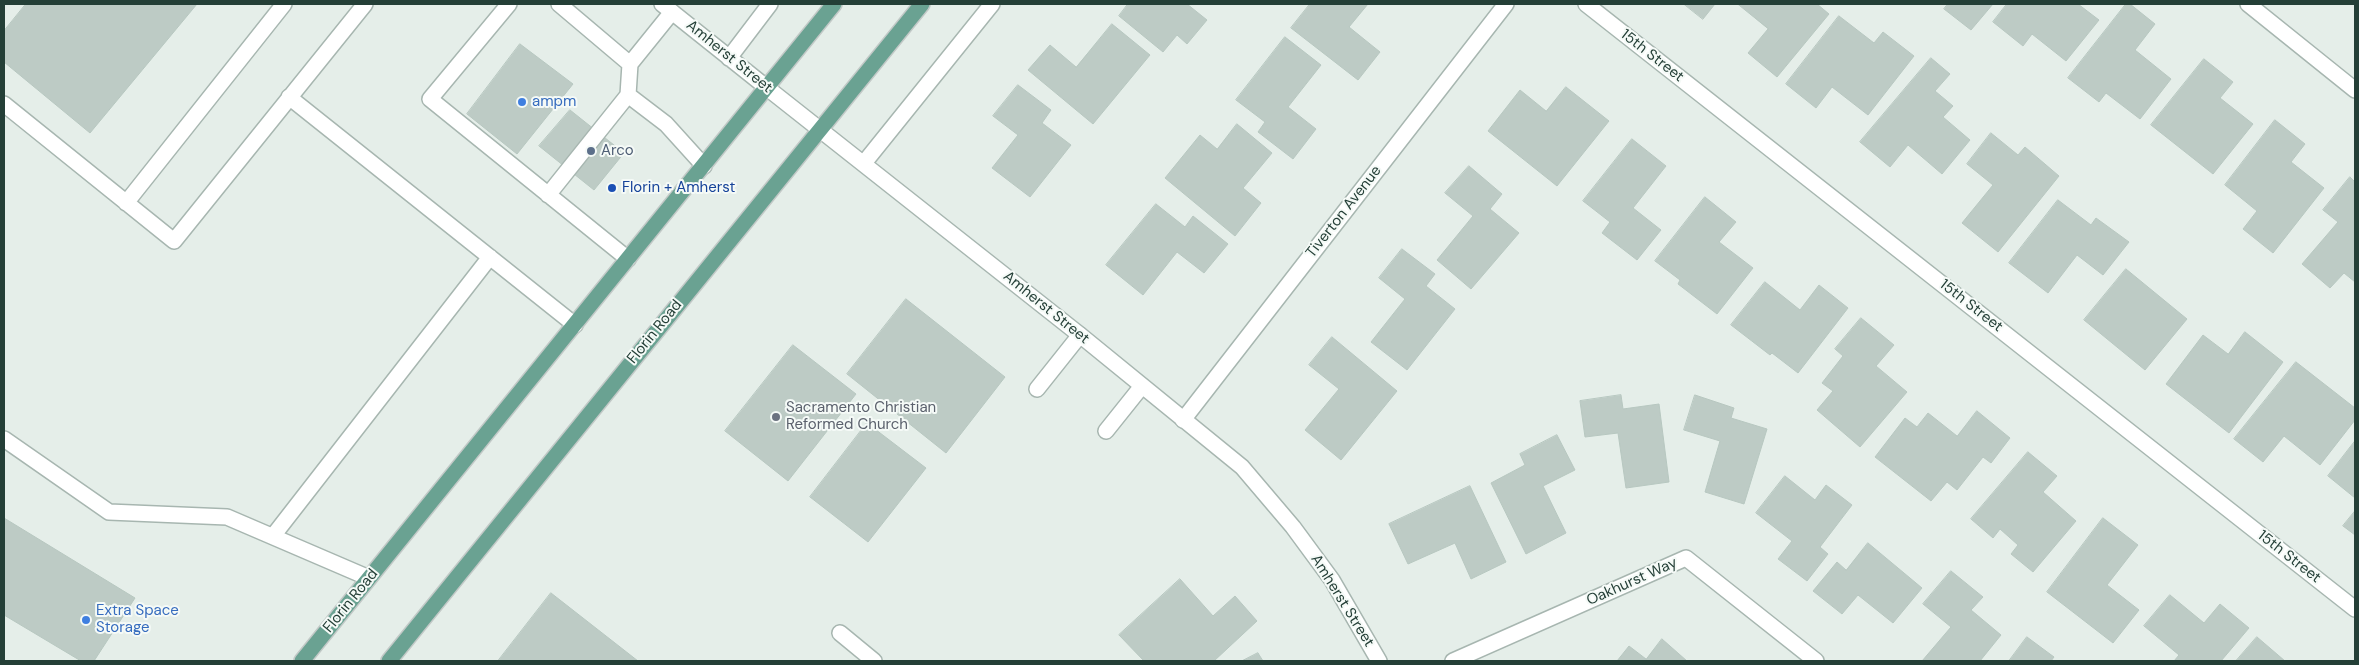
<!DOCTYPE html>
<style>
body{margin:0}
#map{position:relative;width:2359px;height:665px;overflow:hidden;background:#e5eee9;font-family:"DM Sans",sans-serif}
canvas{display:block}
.frame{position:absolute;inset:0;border:5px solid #243f37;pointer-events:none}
</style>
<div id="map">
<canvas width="2359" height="665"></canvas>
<div class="frame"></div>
</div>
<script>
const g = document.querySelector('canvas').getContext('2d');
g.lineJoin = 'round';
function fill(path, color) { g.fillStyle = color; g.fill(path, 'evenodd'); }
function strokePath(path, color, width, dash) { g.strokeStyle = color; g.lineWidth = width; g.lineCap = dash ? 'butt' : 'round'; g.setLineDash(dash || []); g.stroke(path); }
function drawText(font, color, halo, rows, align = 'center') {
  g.font = font + ' "DM Sans",sans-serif'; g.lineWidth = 4; g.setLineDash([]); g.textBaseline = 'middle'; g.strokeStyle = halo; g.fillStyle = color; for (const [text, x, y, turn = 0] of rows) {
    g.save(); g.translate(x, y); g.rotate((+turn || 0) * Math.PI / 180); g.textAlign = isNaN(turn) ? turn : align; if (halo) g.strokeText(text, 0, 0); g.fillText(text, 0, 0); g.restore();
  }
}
const building = new Path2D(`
 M26,4H197L90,133L4,62V31Z
 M1128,4H1187L1207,20L1187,44L1177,35L1163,52L1119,16Z
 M1310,4H1368L1349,27L1380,52L1358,80L1291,28Z
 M1684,4H1715L1703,19Z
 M1738,4H1817L1829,14L1777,77L1748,53L1768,29Z
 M1948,4H1993L1971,30L1944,9Z
 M2007,4H2078L2099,20L2066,61L2032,34L2023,46L1993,22Z
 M2126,4H2130L2155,24L2135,50L2171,79L2140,119L2106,93L2099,102L2068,78Z
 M1839,16L1874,43L1883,32L1914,56L1868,115L1832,87L1816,108L1786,84Z
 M1112,24L1150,55L1093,124L1028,70L1050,45L1076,67Z
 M1285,37L1321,65L1288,107L1316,129L1293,159L1258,132L1265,122L1236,100Z
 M520,44L573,84L517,154L467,114Z
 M1931,58L1950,74L1935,91L1953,106L1943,117L1970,140L1942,174L1908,145L1890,167L1860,142Z
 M2204,59L2233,82L2220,98L2253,124L2213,174L2151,125Z
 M1018,85L1051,110L1042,123L1071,145L1030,197L992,168L1018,135L993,116Z
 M1566,87L1609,121L1557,186L1488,131L1520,90L1546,111Z
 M570,110L624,153L594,190L539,146Z
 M2275,120L2305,144L2291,162L2324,188L2273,253L2243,229L2257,211L2225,185Z
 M1237,124L1272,153L1243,188L1261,203L1235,236L1165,178L1200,135L1217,149Z
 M1991,133L2018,155L2025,147L2059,176L1998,252L1962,223L1993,185L1967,164Z
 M1632,139L1666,166L1633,208L1661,230L1637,260L1602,233L1610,222L1583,201Z
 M1469,166L1502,194L1490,209L1519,233L1471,289L1437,260L1473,216L1445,193Z
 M2350,177L2355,182V282L2344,273L2330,288L2302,264L2338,222L2323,210Z
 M1705,197L1736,222L1719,242L1753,268L1717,314L1678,284L1680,280L1655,261Z
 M2058,200L2091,225L2096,218L2129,242L2103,275L2077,255L2048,293L2009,263Z
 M1156,204L1185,227L1193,216L1228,244L1204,273L1177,252L1143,295L1106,265Z
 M1402,249L1435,274L1426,286L1455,309L1407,370L1371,342L1405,299L1379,278Z
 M2126,269L2187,319L2145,370L2084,320Z
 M1765,282L1800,310L1819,285L1848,308L1798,373L1772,353L1770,355L1731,325Z
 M906,299L1005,377L946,453L847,374Z
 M1861,318L1894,345L1876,366L1907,392L1860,447L1817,410L1833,391L1822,383L1843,356L1835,349Z
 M2245,332L2283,362L2229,433L2166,384L2203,335L2228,354Z
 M1332,337L1397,391L1341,460L1305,430L1339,389L1309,365Z
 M793,345L856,394L788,481L725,431Z
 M2296,362L2355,408V420L2320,465L2284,436L2263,462L2234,439Z
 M1621,395L1623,409L1659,404L1669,482L1626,488L1618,433L1585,437L1580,401Z
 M1695,395L1734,408L1731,418L1767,429L1744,504L1705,492L1720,441L1684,430Z
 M1977,411L2010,438L1991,463L1983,457L1957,490L1947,482L1931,501L1875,457L1905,418L1917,427L1928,413L1957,436Z
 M867,423L926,468L868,542L810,497Z
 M1557,435L1575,470L1543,486L1566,533L1526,554L1491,483L1525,465L1520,454Z
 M2355,441V498L2328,476Z
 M2028,452L2057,476L2043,492L2076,521L2033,572L2011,554L2018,545L2000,529L1993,538L1971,519Z
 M1785,476L1815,500L1826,485L1852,505L1820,547L1828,554L1807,581L1778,559L1792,541L1756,513Z
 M1470,486L1506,562L1471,579L1455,543L1408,564L1389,524Z
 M2355,511V535L2343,526Z
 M4,518L135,598L94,661H81L4,615Z
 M2103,518L2138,545L2107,585L2139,610L2113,643L2047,592Z
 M1868,543L1922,588L1893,623L1858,595L1842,614L1813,591L1837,562L1846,570Z
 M1951,571L1983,597L1971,610L2001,635L1980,661H1922L1951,627L1923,604Z
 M1180,579L1213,616L1235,596L1257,621L1214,661H1144L1119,635Z
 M551,593L638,661H498Z
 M2170,595L2204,623L2220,604L2249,628L2221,661H2174L2179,655L2144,626Z
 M2027,637L2054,657L2051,661H2009Z
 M2257,637L2285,661H2236Z
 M1662,639L1687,661H1617L1629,646L1646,659Z
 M1258,653L1263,661H1242Z`);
fill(building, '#bdcbc5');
strokePath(building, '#b7c7c0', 1);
const service = new Path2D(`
 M509,4L430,99L628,259
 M559,4L630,64L628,95L666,124L704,166
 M630,64L672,12
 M289,97L575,325
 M4,104L174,241L365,4
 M548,195L628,95
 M126,203L284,4
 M1037,389L1080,335
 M1106,431L1142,386
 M4,439L109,512L227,517L369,578
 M273,536L490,257
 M840,633L874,661`);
const minor = new Path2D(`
 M662,4L766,87
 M1586,4L2355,609
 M2248,4L2355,90
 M729,58L770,4
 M864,163L992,4
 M1183,420L1506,4
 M1453,661L1686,558L1816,661`);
const tertiary = new Path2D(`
 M766,87L1080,335L1242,467L1293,527L1332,580L1379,661`);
const primary = new Path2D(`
 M302,661L834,4
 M389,661L922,4`);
strokePath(service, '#a7b6b0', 18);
strokePath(minor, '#a7b6b0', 18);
strokePath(tertiary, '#a7b6b0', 18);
strokePath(primary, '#c2c9c7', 18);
strokePath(service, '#fff', 15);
strokePath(minor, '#fff', 15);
strokePath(tertiary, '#fff', 15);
strokePath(primary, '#6aa292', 15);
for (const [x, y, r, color] of [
 [522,102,5,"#3f7fe0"],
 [591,151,5,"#5c6f8a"],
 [612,188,5,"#1a4fb4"],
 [776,417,5,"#6b7280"],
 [86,620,5,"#3f7fe0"]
]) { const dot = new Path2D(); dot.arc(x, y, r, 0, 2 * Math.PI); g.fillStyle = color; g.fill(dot); strokePath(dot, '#f5faf7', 2); }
drawText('15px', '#243f37', '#f5faf7', [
 ["15th Street",1652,56,38],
 ["Amherst Street",729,57,39],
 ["Tiverton Avenue",1344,212,-52],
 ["15th Street",1971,306,38],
 ["Amherst Street",1046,308,39],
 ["Florin Road",655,332,-51],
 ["15th Street",2289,557,38],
 ["Oakhurst Way",1632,582,-24],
 ["Florin Road",351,601,-51],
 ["Amherst Street",1342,601,58]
]);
drawText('15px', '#366cbe', '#f5faf7', [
 ["ampm",532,102],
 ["Extra Space",96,611],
 ["Storage",96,628]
], 'left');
drawText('15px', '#4e5e75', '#f5faf7', [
 ["Arco",601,151]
], 'left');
drawText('15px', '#164399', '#f5faf7', [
 ["Florin + Amherst",622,188]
], 'left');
drawText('15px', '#5b616d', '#f5faf7', [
 ["Sacramento Christian",786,408],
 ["Reformed Church",786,425]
], 'left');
</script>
